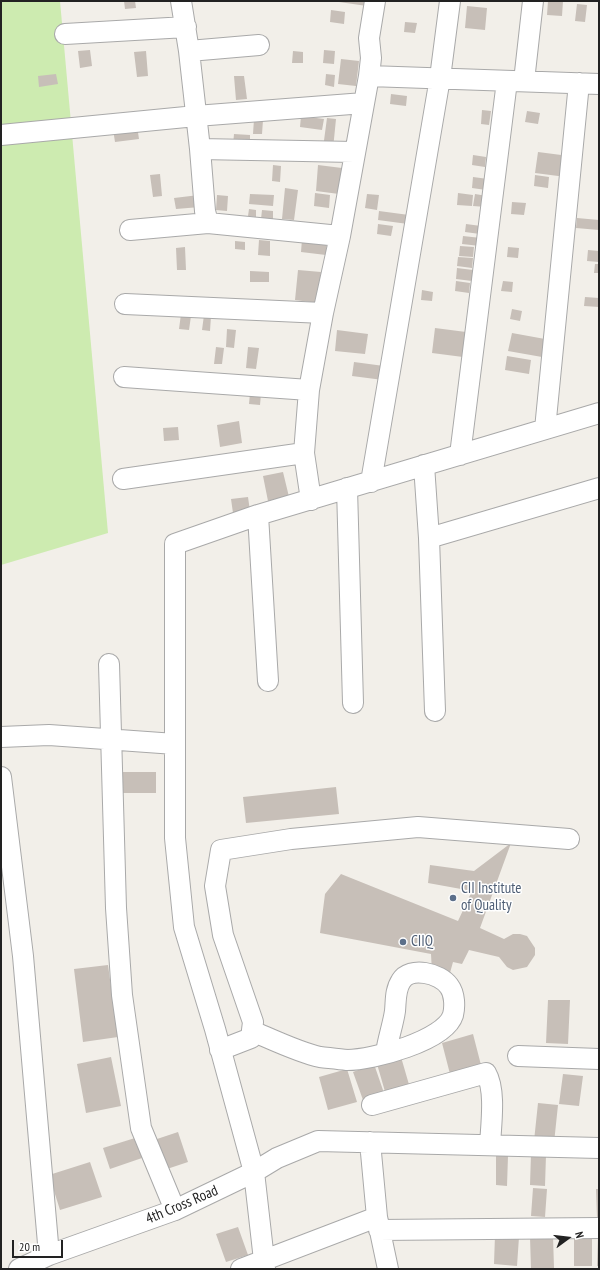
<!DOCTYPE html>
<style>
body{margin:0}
#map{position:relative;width:600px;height:1270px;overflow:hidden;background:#f2efe9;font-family:"PT Sans Narrow",sans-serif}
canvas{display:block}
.frame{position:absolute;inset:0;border:2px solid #222;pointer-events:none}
.north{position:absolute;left:548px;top:1218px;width:40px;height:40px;-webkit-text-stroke:3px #fff;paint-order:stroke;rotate:75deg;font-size:11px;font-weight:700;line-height:16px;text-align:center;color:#222}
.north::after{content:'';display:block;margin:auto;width:14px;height:18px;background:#222;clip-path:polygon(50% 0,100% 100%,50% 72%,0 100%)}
.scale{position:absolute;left:12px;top:1240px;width:51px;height:18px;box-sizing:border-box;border:2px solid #222;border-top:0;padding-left:5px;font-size:12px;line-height:14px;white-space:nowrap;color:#222;-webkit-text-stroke:3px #fff;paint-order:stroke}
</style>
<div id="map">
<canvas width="600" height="1270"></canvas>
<div class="frame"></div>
<div class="north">N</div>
<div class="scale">20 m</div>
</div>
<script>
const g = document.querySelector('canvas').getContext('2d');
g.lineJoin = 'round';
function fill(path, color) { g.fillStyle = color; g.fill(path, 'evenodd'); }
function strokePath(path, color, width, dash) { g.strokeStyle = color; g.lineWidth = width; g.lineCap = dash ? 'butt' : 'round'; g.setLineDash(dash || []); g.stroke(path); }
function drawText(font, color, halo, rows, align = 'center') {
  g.font = font + ' "PT Sans Narrow",sans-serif'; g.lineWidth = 3; g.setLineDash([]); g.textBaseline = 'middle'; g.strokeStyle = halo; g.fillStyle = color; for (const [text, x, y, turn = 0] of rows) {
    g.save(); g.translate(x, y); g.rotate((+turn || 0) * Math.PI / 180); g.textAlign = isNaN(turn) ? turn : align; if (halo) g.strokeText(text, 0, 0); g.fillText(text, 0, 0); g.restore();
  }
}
fill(new Path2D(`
 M1,1H60L108,533L1,565Z`), '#cdebb0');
fill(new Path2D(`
 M124,1H135L136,8L125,9Z
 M332,1H367V6Z
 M548,1H563L562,16L547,15Z
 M577,4L587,5L585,22L575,21Z
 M467,6L487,8L485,30L465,28Z
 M331,10L345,12L344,24L330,22Z
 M405,22L417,23L415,33L404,32Z
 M90,50L92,66L80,68L78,51Z
 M324,50L335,51L334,64L323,63Z
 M146,51L148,76L137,77L134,52Z
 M293,51L303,52V63H292Z
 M341,59L359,61L356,86L338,84Z
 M56,74L58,84L39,87L38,76Z
 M326,74L335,75L334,87L325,85Z
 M234,76H244L247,99L236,100Z
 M391,94L407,96L406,106L390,104Z
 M482,110L491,111L489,125L481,124Z
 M527,111L540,113L538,124L525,122Z
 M301,116L324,119L322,130L300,127Z
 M327,118L336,119L333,149L323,148Z
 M254,119L263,120L262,134H253Z
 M137,126L139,139L115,142L113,129Z
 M234,134L250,135V146L233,145Z
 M538,152L569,156L566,177L535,173Z
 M473,155L486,157L485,167L472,165Z
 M273,165L281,166L280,182L272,181Z
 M318,165L342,168L339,194L316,191Z
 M160,174L162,196L153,197L150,175Z
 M535,175L549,177L548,188L534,186Z
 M473,177L488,179L486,190L472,188Z
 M285,188L298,190L294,220L282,219Z
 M315,193L330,195L329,208L314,206Z
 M458,193L473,195L472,206L457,205Z
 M250,194L274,195L273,206L249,204Z
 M367,194L379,195L377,210L365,208Z
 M475,194L487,196L486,207L473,206Z
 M199,195L200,207L176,209L174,198Z
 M217,195L228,196L227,211L216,210Z
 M512,202L526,203L524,215L511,214Z
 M249,209L256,210V217L248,216Z
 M262,210L273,211V219H261Z
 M379,211L409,215L408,224L378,220Z
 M577,218L599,220V230L576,228Z
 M378,224L393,226L391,236L377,234Z
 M466,224L481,226L480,234L465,232Z
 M463,236L481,238L480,246L462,244Z
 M302,239L327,242L326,255L301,252Z
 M259,240L270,241V256L258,255Z
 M235,241L245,242V250L235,249Z
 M460,246L474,247L473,257L459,256Z
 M185,247L186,270H177L176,248Z
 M508,247L519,248L518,258L507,257Z
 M588,250L599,251V262L587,261Z
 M458,257L473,258L472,268L457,266Z
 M595,264H599V273H594Z
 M457,268L473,270L472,281L456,279Z
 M298,270L321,272L318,303L295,300Z
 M250,271L269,272V282H250Z
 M456,281L470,283L469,293L455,291Z
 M503,281L513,282L512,292L501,291Z
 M422,290L433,292L432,301L421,300Z
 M585,297L599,298V307L584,306Z
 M512,309L522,311L520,321L510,319Z
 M181,314L191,316L189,330L179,329Z
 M204,315L211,316L210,331L202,330Z
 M435,328L466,332L463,357L432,353Z
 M227,329L236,330L234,348L226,347Z
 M337,330L368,334L365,354L335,351Z
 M512,333L545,339L542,357L508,351Z
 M216,347L224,348L222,364H214Z
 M248,347L259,348L256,369L246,368Z
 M507,356L531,360L529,374L505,370Z
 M354,362L384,366L383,380L352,376Z
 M250,393L261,394L260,405L249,404Z
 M239,421L242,443L220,447L217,425Z
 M178,427L179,440L164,441L163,428Z
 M283,472L290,501L269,506L263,476Z
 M248,497L250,511L233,513L231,499Z
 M123,772H156V793H123Z
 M336,787L339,814L246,823L243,797Z
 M511,843L480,928L504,939L513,934H520L527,936L535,948V955L527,967L513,970L507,967L499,957L469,950L462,964L453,962L448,980L432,972L431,954L320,933L325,894L341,874L458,921L472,891L428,883L430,865L474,871Z
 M108,965L118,1037L83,1042L74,969Z
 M548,1000H570L568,1044L546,1043Z
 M473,1034L481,1065L450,1074L442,1043Z
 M111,1057L121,1106L86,1113L77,1064Z
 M401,1057L410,1088L386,1095L377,1064Z
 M374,1064L384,1093L363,1100L353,1072Z
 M347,1069L357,1102L328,1110L319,1077Z
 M563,1074L583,1076L579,1106L559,1104Z
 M538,1103L558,1105L554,1143L534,1141Z
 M178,1132L188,1162L167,1169L157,1139Z
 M135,1138L142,1158L110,1169L103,1148Z
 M531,1154L546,1155L545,1186L530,1185Z
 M496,1156H508L507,1186L496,1185Z
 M90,1162L102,1197L60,1210L49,1175Z
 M533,1188L547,1189L545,1217L531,1216Z
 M596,1189H599V1218H597Z
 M238,1227L248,1255L226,1262L216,1234Z
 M495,1235L519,1237L517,1266L494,1264Z
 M553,1236L554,1268L531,1269L530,1237Z
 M574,1237H592V1266H574Z
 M598,1237H599V1266H597Z`), '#c7bfb8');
const minor = new Path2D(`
 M181,1L189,51L200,149L205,211L208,223L340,236
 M65,34L186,27
 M189,51L259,45
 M369,76L371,58L369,38L375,1
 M524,81L533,1
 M1,135L196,116L364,103
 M200,149L354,152
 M130,230L208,223
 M125,304L323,313
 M124,377L309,390
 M545,429L579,83
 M460,455L507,81
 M424,465L429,538L435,711
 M123,479L304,453
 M371,482L440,78L450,1
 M347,488L353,703
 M311,500L304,453L309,390L323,313L340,236L369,76L599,84
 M258,515L268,681
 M429,538L599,488
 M109,664L116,908L122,995L141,1128L175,1210
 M1,737L49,735L175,744
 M1,777L23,956L49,1255
 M252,1031C271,1039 300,1053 320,1057C329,1058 339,1059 347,1060C372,1060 445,1041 453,1015C455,1007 455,994 449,986C440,973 410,966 401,981C395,990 396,1001 395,1011C393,1025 388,1038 386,1053
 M220,1050L251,1038L253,1022L223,935L215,886L221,850L291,839L418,827L569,839
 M518,1056L599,1059
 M372,1105L486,1073C496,1090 491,1125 490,1145
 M370,1142L377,1217L388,1269
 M379,1230L599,1228
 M19,1269L49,1255L175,1210L254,1172L277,1158L318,1141L599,1148
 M241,1269L377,1217
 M265,1269L254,1172L215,1029L184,927L175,838V544L258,515L599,413`);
strokePath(minor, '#a9a9a9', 22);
strokePath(minor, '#fff', 20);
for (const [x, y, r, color] of [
 [453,898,4,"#5c6f8a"],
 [403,942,4,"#5c6f8a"]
]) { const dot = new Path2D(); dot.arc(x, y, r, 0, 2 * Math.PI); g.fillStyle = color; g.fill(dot); strokePath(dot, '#fff', 1.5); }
drawText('15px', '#4e5e75', '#fff', [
 ["CII Institute",461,889],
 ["of Quality",461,906],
 ["CIIQ",411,942]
], 'left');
drawText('15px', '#222', '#fff', [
 ["4th Cross Road",182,1205,-23]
]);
</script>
